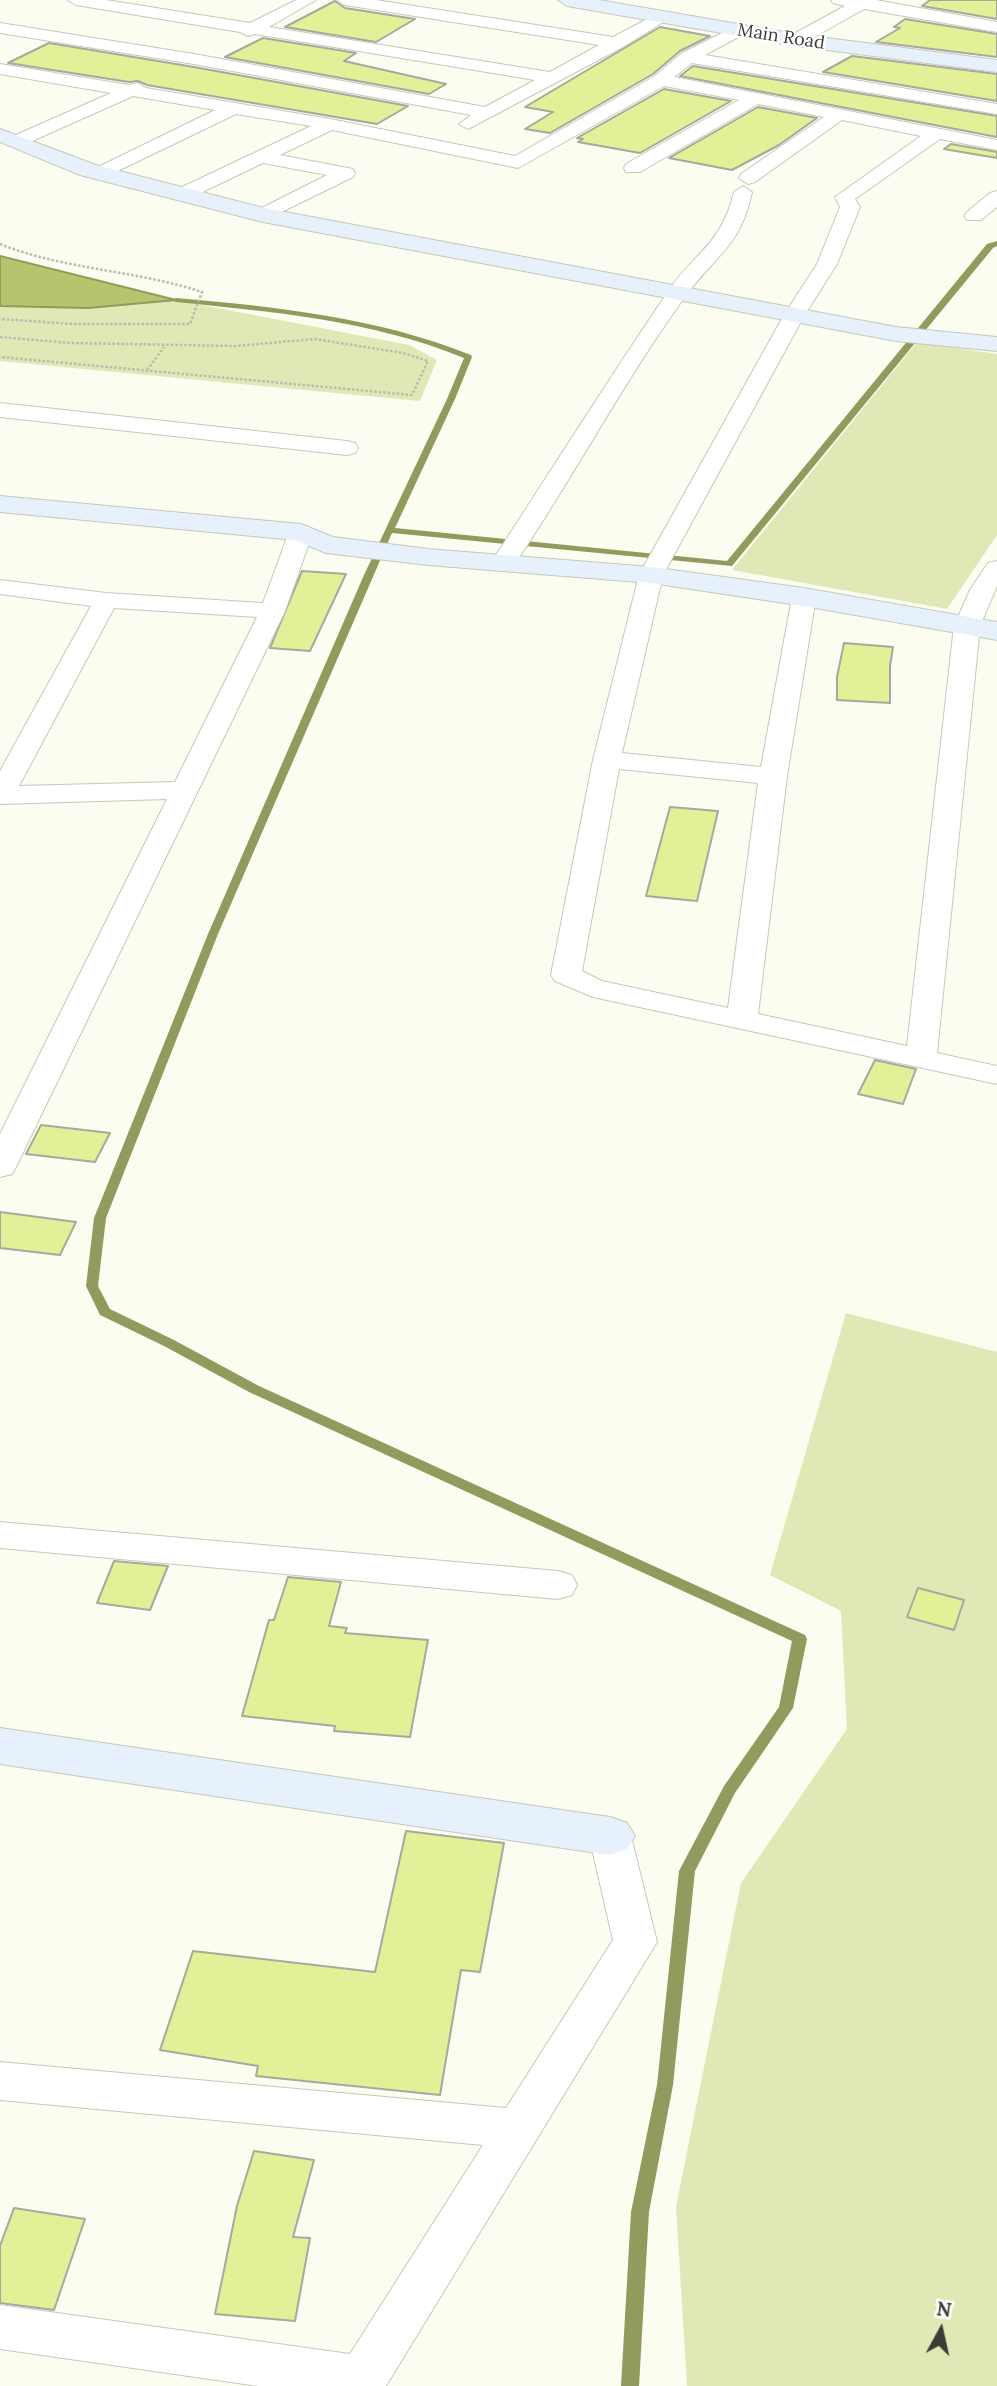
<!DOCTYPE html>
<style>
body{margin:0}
#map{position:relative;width:997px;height:2386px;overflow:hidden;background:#fbfdf0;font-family:Lora,serif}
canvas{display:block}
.north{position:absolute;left:906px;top:2295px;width:70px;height:70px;-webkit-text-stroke:5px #fff;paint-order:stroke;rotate:8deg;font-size:19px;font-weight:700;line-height:28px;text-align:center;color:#3b3c37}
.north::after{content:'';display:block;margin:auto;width:24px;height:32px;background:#3b3c37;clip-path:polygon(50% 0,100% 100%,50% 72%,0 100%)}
</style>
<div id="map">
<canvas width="997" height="2386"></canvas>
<div class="north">N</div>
</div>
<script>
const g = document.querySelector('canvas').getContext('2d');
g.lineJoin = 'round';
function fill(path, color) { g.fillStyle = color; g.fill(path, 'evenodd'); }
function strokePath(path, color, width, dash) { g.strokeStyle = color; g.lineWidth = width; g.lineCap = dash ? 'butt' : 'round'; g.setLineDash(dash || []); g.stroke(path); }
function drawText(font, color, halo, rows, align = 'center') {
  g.font = font + ' Lora,serif'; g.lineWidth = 5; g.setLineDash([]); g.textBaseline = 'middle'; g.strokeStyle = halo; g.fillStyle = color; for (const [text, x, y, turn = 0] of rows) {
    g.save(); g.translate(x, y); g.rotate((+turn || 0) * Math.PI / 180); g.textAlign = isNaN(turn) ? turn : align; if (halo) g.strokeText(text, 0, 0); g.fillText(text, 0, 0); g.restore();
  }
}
fill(new Path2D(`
 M176,300L409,345L437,360L420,401L0,361V306L88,308Z
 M917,342L997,354V535L947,609L732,570Z
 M846,1313L997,1352V2386H687L676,2207L741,1883L847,1729L841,1611L770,1575Z`), '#e0e9b5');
const water = new Path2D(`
 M0,256L176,300L88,308L0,306Z`);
fill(water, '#b8c46d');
strokePath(water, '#929b5d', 2);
fill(new Path2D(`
 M997,241V246L993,248L732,566L392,533L218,934L106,1218L98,1286L110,1309L174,1340L259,1386L805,1635L807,1639L793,1708L735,1793L695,1871L673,2085L649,2212L639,2386H621L631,2212L657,2085L679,1871L724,1786L779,1707L792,1641L249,1392L164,1346L100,1315L86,1286L94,1218L208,934L364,575L447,399L464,358C371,320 274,312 176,302L172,300L176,298C277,307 376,317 471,355L472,357L455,399L395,528L727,561L987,244Z`), '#929b5d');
const building = new Path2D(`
 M930,0H997V19L922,6Z
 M335,1L345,8L415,19L376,42L285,27Z
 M905,19L997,34V57L876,42L900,28L894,27Z
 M660,27L710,36L680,51L653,74L550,133L525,129L553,112L525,107Z
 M263,38L356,53L344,61L446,84L429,94L225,57Z
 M49,43L194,67L408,106L377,124L147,85L138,81L129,82L8,63Z
 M852,56L997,74V101L823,72Z
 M693,66L997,116V137L680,76Z
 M664,89L731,101L640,153L578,142L583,139L577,138Z
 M758,107L817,118L779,145L732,170L669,158Z
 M951,144L997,152V158L944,149Z
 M302,571L346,574L310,651L270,648Z
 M844,643L893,647L890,666V703L837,700V677Z
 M670,807L718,811L697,901L646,896Z
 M875,1060L916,1069L903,1104L858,1094Z
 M41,1125L110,1133L95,1162L26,1154Z
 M0,1212L76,1222L60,1255L0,1248Z
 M114,1561L168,1566L150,1610L97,1603Z
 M288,1577L341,1582L329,1626L347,1628L345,1633L428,1640L410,1737L334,1731L335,1726L242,1716L269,1620H274Z
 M918,1588L964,1600L954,1630L907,1617Z
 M406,1831L504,1843L480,1972L461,1970L440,2095L256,2076L258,2066L160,2050L193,1951L375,1972Z
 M254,2151L314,2160L293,2237L310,2238L295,2321L215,2314L237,2206Z
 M14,2208L85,2219L54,2310L0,2303V2246Z`);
fill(building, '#e3f098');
strokePath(building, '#a7a99e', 2);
const street = new Path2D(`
 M68,0H106L250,23L296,0H316L269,27L550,72L599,45L345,5L337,0H376L613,37L657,14L663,12L671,17L623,47L468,129L459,124L471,115L194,64L0,33V23L194,54L485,107L535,80L255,34L248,36L240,32L76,5Z
 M831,0H876L997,22V32L864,9L802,44H790L788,40L790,36L845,6L833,3Z
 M736,26L742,27L744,31L742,35L705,55L997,104V114L692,63L674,77L997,140V150L940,139L855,199L860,207L837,264L804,316L663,575L622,753L761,767L792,597L795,592L804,590L813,592L816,597L787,776L758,1014L907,1046L954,626L970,590L988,563L997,561V586L980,626L937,1053L997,1066V1084L593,997L555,981L551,975L593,760L639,575L784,315L817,264L840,207L835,197L921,136L842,120L755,182L748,184L739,178L741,174L824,117L758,104L640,172H626L624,168L626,164L739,100L664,86L518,168L332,130L280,155L353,169L355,173L353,177L263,221L256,219L253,215L256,211L327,175L263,163L190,198H176L174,194L176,190L311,126L236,114L101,179L92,173L94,169L215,110L133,96L21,146H9L6,142L9,138L111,93L0,74V64L129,85L137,83L146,88L330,119L515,156L655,76L682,53ZM619,769L758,783L728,1008L602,981L582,971Z
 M743,186L752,192C741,247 714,256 684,298C622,384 572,480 512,568L503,570L494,568L491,563C549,473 607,382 667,293C694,252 721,246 734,192Z
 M997,191V207L981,220H967L964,216L967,212L990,193Z
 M0,403L347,441L355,443L358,448L355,453L347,455L0,417Z
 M301,525L309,527L313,532L285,611L16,1167L12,1174L0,1177V1134L167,799L0,804V771L91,606L0,594V580L106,593L263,603L289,532L293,527ZM114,608L257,617L175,782L19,786Z
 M0,1522L558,1571L572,1575L577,1585L572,1595L558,1599L0,1548Z
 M610,1820L625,1824L631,1836L657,1942L386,2386H258L0,2349V2305L350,2354L483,2145L0,2100V2062L506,2108L613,1940L589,1836L595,1824Z`);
const secondary = new Path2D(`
 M558,0H599L796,34L997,60V72L796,46L567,6Z
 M0,129L96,165L264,208L896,327L997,337V351L896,341L263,222L80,175L0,142Z
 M0,496L301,524L333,537L428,549L651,567L804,588L997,622V640L804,606L651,583L428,565L326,553L295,540L0,512Z
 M0,1728L610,1817L627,1823L635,1836L627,1849L610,1855L0,1764Z`);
strokePath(street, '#c6c8bc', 2);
strokePath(secondary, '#c6c8bc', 2);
strokePath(new Path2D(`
 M0,244C65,270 136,270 202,292L190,324H73L0,319
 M0,337L71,343L236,346L315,339L403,353L428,361L412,395L0,357
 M147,370L164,347`), '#b9bab0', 2.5, [2.5, 2]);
fill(street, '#fff');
fill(secondary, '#e7f1fc');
drawText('18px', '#3b3c37', '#fff', [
 ["Main Road",781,37,9]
]);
</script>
